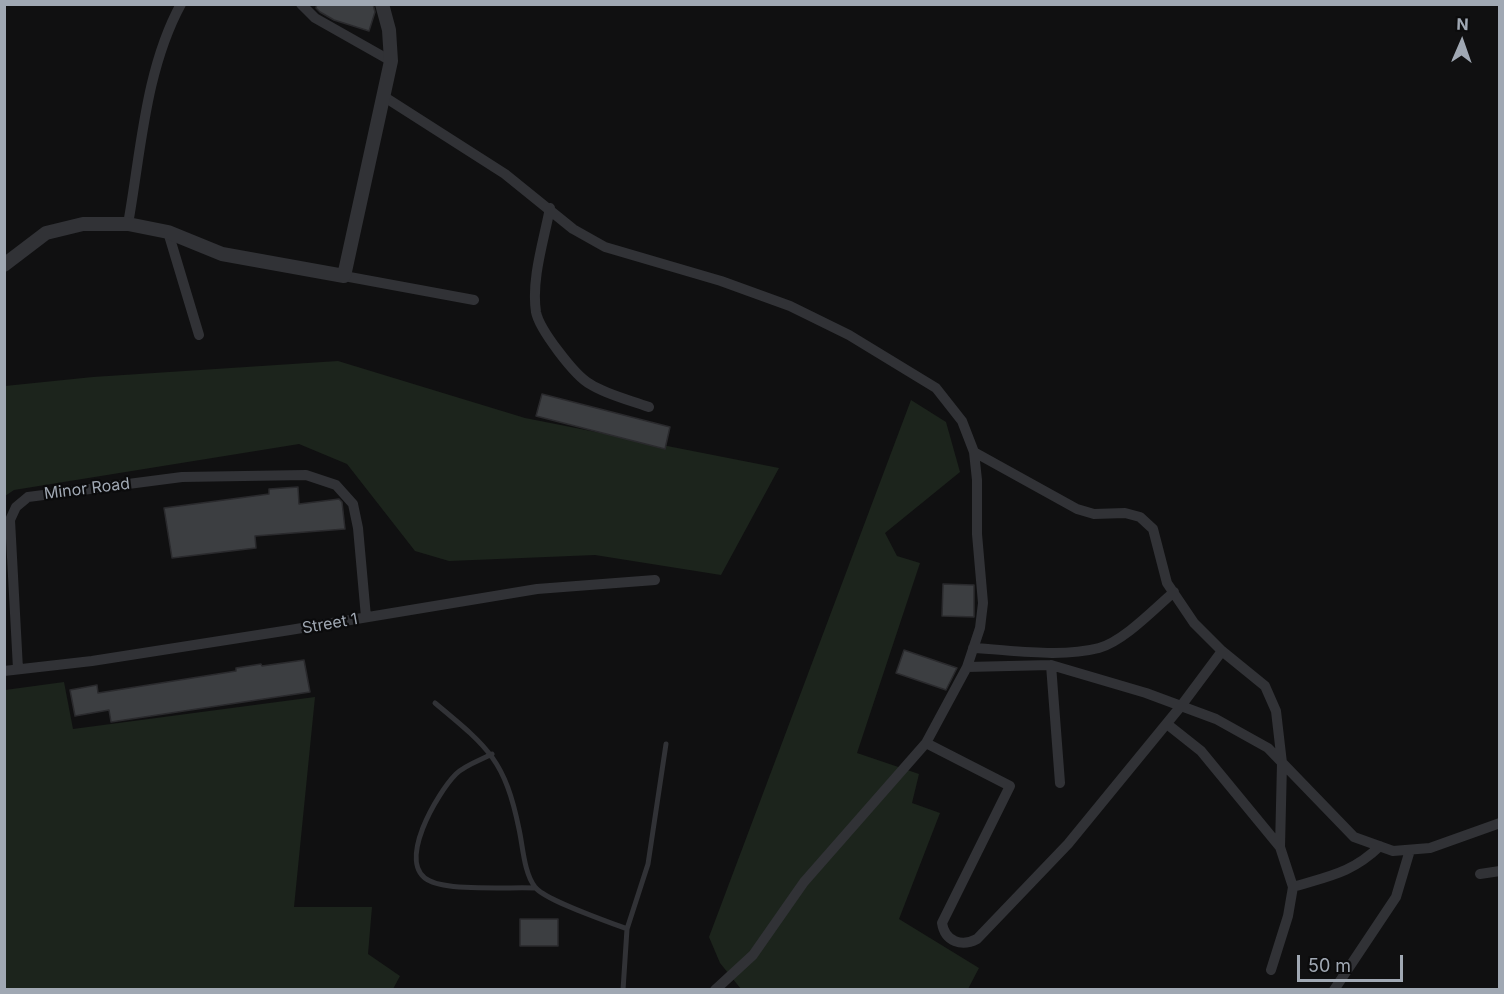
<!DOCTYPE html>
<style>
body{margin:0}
#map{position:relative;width:1504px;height:994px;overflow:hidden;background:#101011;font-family:Inter,sans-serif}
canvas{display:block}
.frame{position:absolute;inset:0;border:6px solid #a0a8b3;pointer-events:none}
.north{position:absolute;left:1432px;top:12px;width:60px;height:60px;-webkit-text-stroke:4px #0b0b0c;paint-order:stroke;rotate:2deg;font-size:16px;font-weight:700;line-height:24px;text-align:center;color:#a0a8b3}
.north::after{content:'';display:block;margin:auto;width:21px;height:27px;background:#a0a8b3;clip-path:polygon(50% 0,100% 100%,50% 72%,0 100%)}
.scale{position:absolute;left:1297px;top:955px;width:106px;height:27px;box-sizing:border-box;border:3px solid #a0a8b3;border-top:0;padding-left:8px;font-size:18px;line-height:21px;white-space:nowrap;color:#a0a8b3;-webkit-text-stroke:4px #0b0b0c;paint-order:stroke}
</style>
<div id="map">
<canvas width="1504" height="994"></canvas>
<div class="frame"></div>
<div class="north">N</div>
<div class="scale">50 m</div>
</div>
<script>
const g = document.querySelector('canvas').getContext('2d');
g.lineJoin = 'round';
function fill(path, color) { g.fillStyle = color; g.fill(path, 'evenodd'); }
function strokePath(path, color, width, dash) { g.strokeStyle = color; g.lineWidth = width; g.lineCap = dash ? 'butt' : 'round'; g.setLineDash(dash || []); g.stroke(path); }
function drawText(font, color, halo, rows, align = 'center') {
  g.font = font + ' Inter,sans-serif'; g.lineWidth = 4.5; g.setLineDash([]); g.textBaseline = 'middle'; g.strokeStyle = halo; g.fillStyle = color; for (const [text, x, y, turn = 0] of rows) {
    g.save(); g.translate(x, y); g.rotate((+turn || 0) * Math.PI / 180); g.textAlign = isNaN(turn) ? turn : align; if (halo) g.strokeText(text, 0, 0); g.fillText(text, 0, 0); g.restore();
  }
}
fill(new Path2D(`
 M338,361L525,418L779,468L721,575L595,555L449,561L415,551L347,464L299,444L14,490L5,496V386L93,377Z
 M911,400L946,422L960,472L885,533L897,556L920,563L857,753L919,774L912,803L940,813L899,919L979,968L968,989H741L720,963L709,937Z
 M64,682L73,729L315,697L294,907H372L368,954L400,976L393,989H5V690Z`), '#1c241c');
const building = new Path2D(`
 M317,4H373L375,12L369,31L334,20L320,12L316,8Z
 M542,394L670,427L665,449L536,416Z
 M298,487L299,504L339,499L342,502L345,529L255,536L256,548L172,558L164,508L269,494V489Z
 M943,584L974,585V617L942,616Z
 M904,650L957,668L946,690L896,673Z
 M304,660L310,692L111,722L109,710L75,716L70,690L97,685L98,693L236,671V668L261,664L262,666Z
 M520,919H558V946H520Z`);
fill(building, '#3c3e41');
strokePath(building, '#2a2a2d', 1.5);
strokePath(new Path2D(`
 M435,703C488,747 505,760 519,829C523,847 524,873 535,887C544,900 609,922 627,929
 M492,754C481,760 465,765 456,774C438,792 394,865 430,881C450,891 510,887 535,888
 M623,990L627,929L648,864L666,744`), '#313236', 5);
strokePath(new Path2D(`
 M301,4L315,18L391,61
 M383,96L505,174L573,229L605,247L721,281L790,306L849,335L936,388L962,421L974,452L977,480V534L983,603L980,628L967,667L926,743L804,882L753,955L715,990
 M550,208C544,240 531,279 536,312C539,329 575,376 590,384C607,395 630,400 649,407
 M128,224C141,152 145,70 181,4
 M168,232L199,335
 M344,276L474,300
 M974,452L1077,509L1094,514L1125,513L1140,517L1153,529L1167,583L1194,623L1222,651L1265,686L1276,711L1282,763L1280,847L1293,887L1288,916L1271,970
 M973,648C1013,650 1060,658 1099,648C1124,641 1154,609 1174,592
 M1051,665L1060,783
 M967,667L1051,665L1146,693L1216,719L1268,748L1354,837L1393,851L1430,848L1500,823
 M18,669L10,520L16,507L28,497L182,477L306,475L336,485L353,504L358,528L366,617
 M4,671L92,661L290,630L537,589L655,580
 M1167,724L1201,751L1280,847
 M926,743L1010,786L942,923C945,942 962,947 977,939L1068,844L1181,706L1222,651
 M1480,874L1500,871
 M1293,887C1329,876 1352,873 1380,846
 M1334,990L1396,897L1410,850`), '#313236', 10);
strokePath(new Path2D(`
 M4,265L46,233L83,224H128L168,232L222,254L344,276L391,61L389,30L382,4`), '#313236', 14);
drawText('16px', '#a0a8b3', '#0b0b0c', [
 ["Minor Road",87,489,-7],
 ["Street 1",330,624,-10]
]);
</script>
